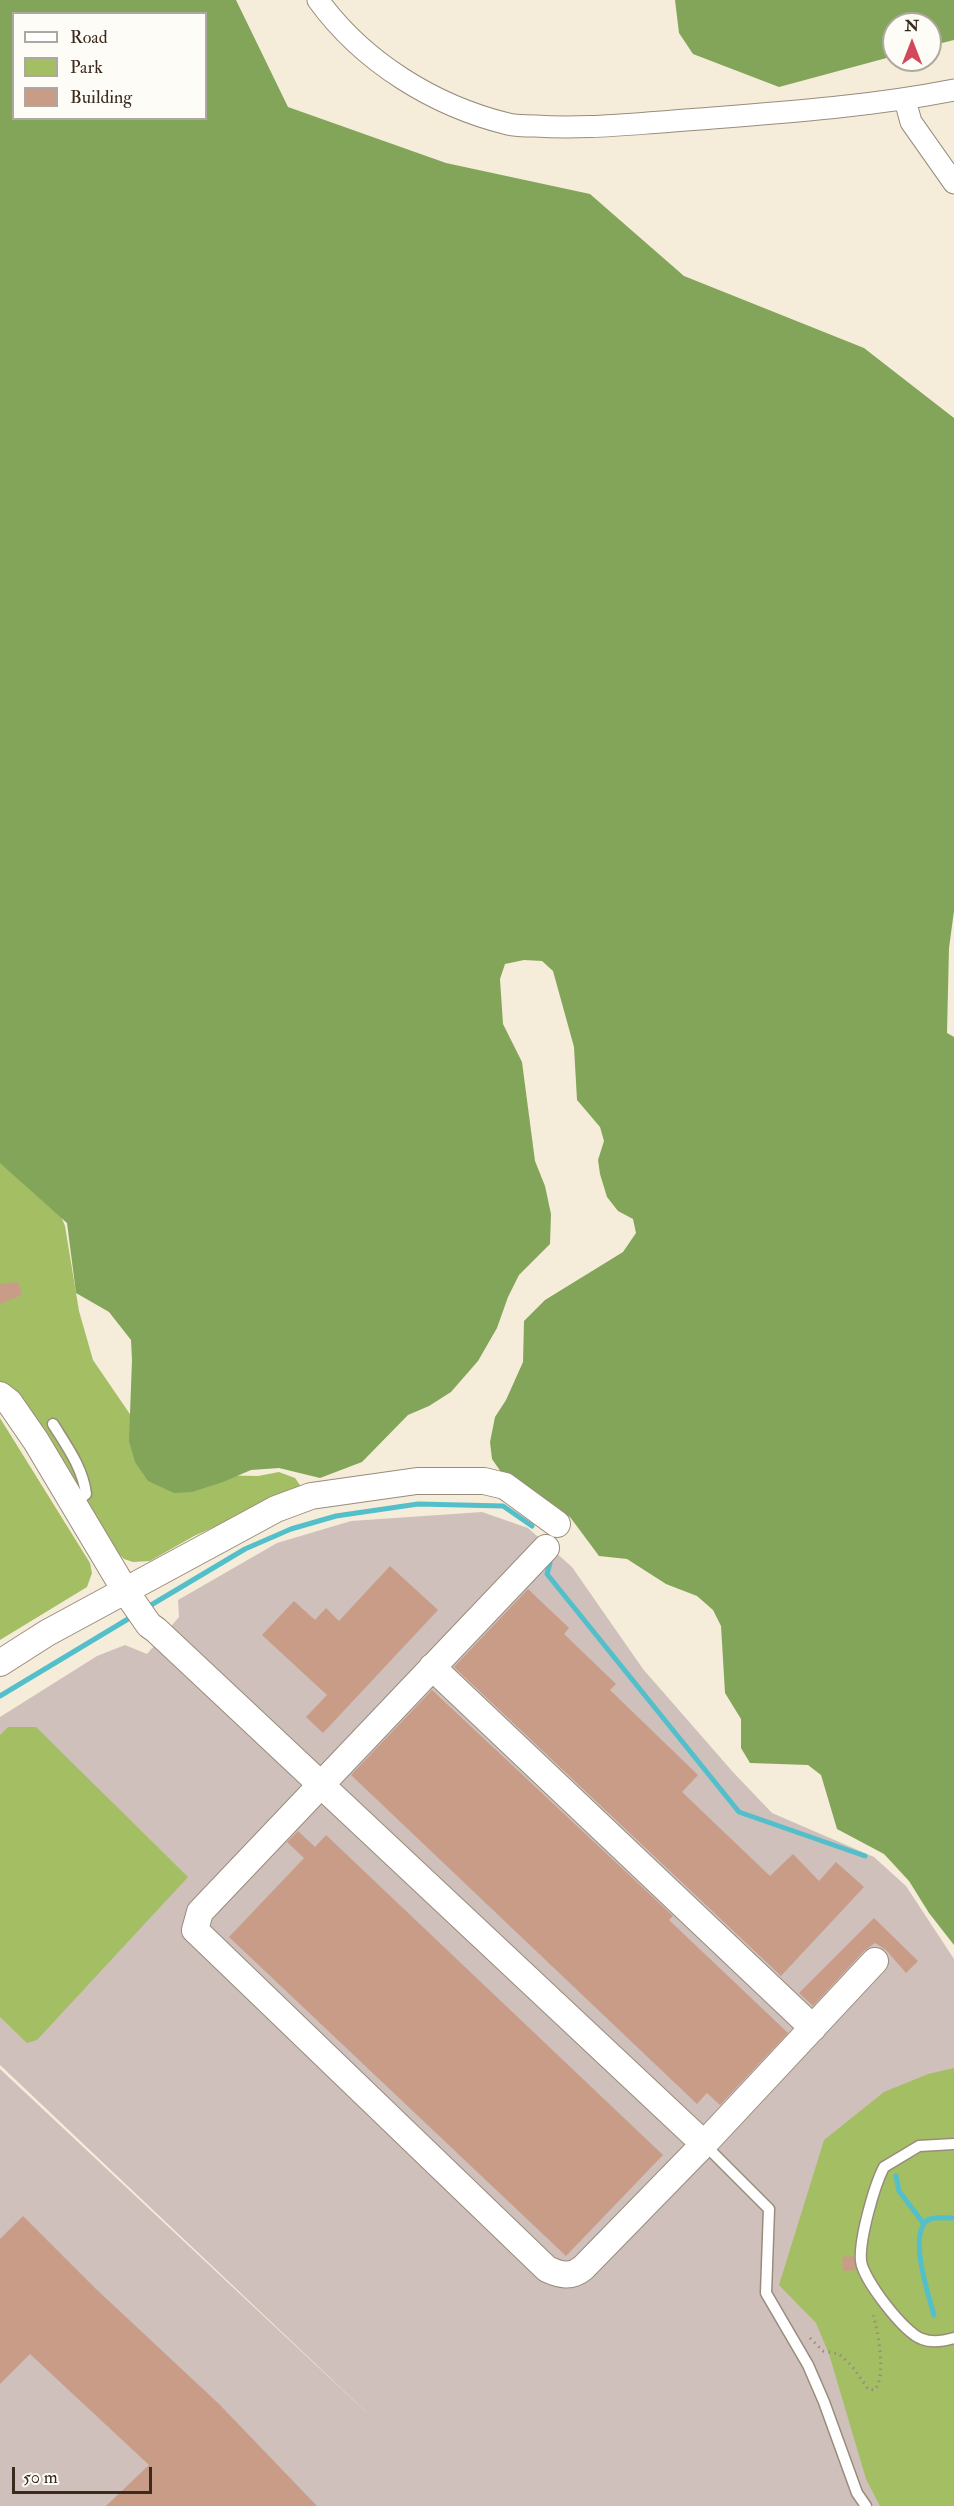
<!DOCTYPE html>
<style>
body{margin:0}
#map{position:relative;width:954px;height:2506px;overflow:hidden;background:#f5edd9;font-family:"IM FELL Double Pica",serif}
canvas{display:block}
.legend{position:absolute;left:12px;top:12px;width:195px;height:108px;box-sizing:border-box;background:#fdfcf7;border:2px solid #afa8a0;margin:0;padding:8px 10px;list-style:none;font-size:18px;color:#3b2a1e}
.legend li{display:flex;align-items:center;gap:12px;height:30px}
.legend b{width:30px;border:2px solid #afa8a0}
.north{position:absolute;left:882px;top:12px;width:60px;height:60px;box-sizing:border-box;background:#fdfcf7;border:2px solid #afa8a0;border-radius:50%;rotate:0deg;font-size:16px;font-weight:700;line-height:24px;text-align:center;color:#3b2a1e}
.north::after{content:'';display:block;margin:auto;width:21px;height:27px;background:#d1495b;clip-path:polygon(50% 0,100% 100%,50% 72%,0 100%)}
.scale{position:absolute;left:12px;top:2467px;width:140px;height:27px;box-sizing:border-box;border:3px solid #3b2a1e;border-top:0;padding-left:8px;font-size:18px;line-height:21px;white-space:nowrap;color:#3b2a1e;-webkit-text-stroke:4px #fdfcf7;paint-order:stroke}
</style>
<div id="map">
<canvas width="954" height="2506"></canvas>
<ul class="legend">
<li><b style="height:8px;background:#fff"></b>Road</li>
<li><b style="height:16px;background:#a4be64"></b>Park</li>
<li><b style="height:16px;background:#c99c88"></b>Building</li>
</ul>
<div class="north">N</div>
<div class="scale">50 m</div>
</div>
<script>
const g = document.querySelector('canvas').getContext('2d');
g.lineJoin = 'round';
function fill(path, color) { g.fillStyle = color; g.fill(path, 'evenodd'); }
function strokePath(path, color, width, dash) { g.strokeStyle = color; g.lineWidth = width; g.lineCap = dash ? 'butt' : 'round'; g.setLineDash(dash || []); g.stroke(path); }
fill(new Path2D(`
 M482,1512L528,1528L572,1567L643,1669L732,1771L772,1813L874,1857L906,1886L954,1959V2122L941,2506H0V2069L381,2426L0,2065V1717L97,1656L125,1645L147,1654L179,1617L178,1600L277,1543L351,1521Z`), '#d0c0bc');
fill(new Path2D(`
 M0,1082L48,1184L65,1226L79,1311L93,1360L164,1464L206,1475L258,1476L279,1472L295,1478L302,1488L194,1536L150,1561L133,1562L124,1559L116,1551L0,1384Z
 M0,1418L90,1563L92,1573L87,1587L0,1640Z
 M8,1727H36L188,1877L37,2040L27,2043L0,2017V1735Z
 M954,2068V2506H880L866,2479L829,2354L816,2323L779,2285L824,2140L884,2092L928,2074Z`), '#a4be64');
fill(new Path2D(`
 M0,0H236L288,107L446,163L590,194L684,276L864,348L954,418V911L949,948L947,1033L954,1037V1945L929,1913L909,1881L884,1854L837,1829L821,1775L808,1765L750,1763L741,1748V1719L725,1693L721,1626L713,1610L697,1596L666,1584L627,1559L599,1556L570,1517L501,1472L492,1459L490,1442L495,1417L506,1400L523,1362L524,1321L545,1300L623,1252L636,1233L633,1219L618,1211L607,1197L600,1174L598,1160L604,1141L600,1127L577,1100L574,1047L553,971L542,961L524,960L505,964L500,979L503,1024L522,1062L535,1161L545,1186L551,1214L550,1244L519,1275L508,1297L497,1328L478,1361L451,1392L429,1406L408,1415L362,1462L320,1478L279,1468L251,1470L223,1482L192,1492L174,1493L148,1481L135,1462L129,1441L132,1360L131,1340L109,1312L76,1293L67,1223L0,1163ZM14,14H206V118H14Z
 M675,0H954V40L930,46V24H894V56L779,87L693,54L679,33Z`), '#83a55a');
strokePath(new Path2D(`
 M550,1563L547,1574L739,1812L865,1856
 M146,1608L245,1549L291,1529L336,1516L418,1504L503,1506L532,1526
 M0,1696L133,1616
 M896,2176L899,2191L924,2224
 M934,2315C929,2297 906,2229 930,2219C937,2217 947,2218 954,2218`), '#52bfcb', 5);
fill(new Path2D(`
 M18,1282L22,1295L0,1304V1284Z
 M390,1566L438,1610L323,1733L306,1717L327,1695L262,1635L294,1601L315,1620L326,1608L339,1621Z
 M528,1589L569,1628L564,1634L616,1684L610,1690L698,1775L682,1792L770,1876L793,1854L819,1881L836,1862L864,1887L781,1976L454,1667Z
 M432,1690L673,1916L669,1920L788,2033L720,2105L707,2093L697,2104L351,1775Z
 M298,1831L315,1847L326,1835L663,2155L566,2256L229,1937L304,1858L287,1842Z
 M874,1918L918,1961L906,1973L886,1950L875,1943L864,1951L813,2006L799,1993Z
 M23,2216L96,2289L219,2404L317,2506H106L149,2465L30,2354L0,2384V2239Z
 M854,2256L856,2270L843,2271L842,2257Z`), '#c99c88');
const service = new Path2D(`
 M53,1424C66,1445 83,1468 86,1494L73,1504
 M704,2144L769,2209L766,2293L808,2365L824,2402L857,2493L866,2506
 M954,2144L919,2146L884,2167C874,2186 859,2240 861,2261C863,2279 904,2333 922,2339C932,2343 944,2341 954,2338`);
const minor = new Path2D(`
 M318,0C363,62 434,106 508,124C516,126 526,126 535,126C577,129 619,125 661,122C759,114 857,109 954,90
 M905,100L911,122L954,183`);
const tertiary = new Path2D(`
 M0,1395L9,1402L36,1441L126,1592L149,1625L156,1630L704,2144L583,2268C571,2278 560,2275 547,2269L195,1930L200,1912L546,1548
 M0,1663L47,1633L276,1509L311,1496L417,1481H484L505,1486L557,1524
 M432,1667L813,2028
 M704,2144L875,1961`);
strokePath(service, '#988c7c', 13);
strokePath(minor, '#988c7c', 23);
strokePath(tertiary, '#988c7c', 28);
strokePath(new Path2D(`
 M810,2338L823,2351L839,2354L852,2366L868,2389L874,2390C887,2379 878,2330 873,2315`), '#988c7c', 3, [1.5, 4.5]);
strokePath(service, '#fff', 10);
strokePath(minor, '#fff', 21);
strokePath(tertiary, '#fff', 26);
</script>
